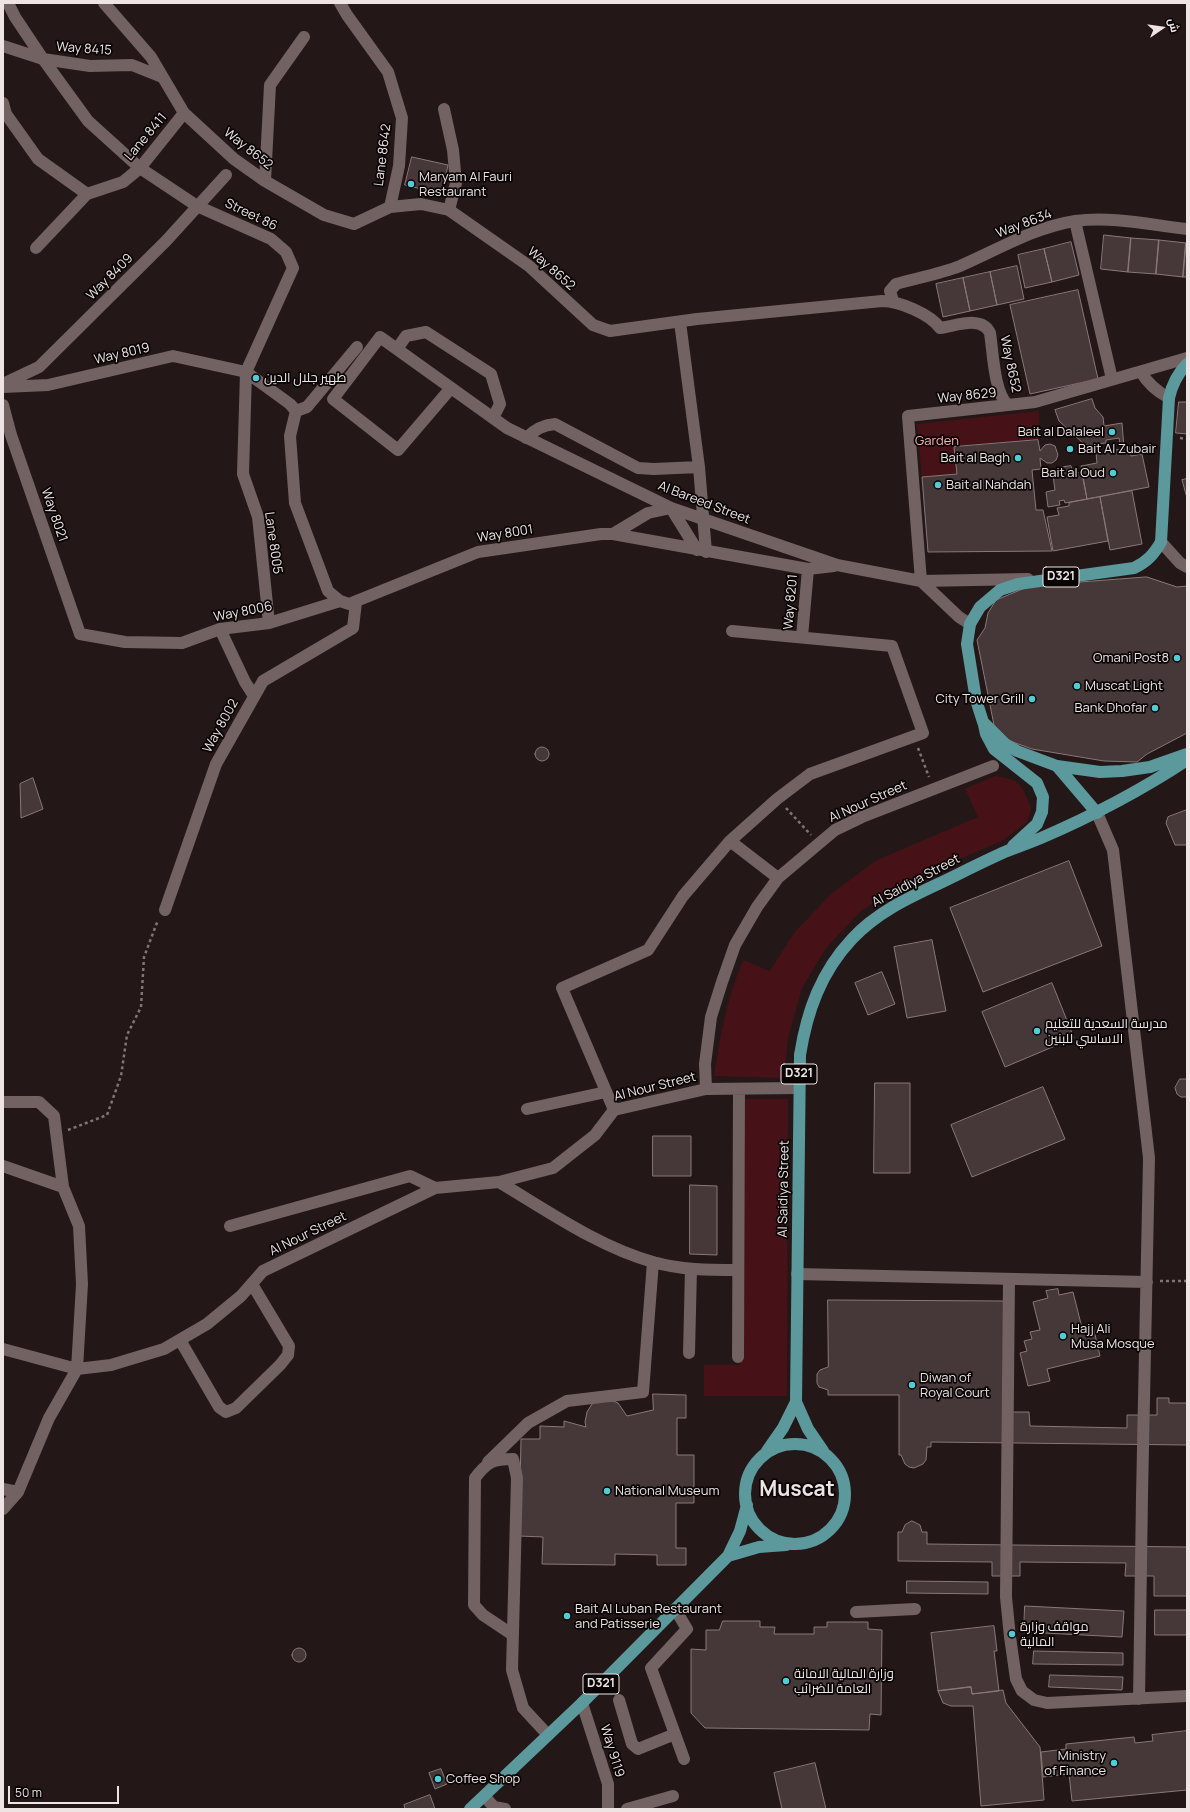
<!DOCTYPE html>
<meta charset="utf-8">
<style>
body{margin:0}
#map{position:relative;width:1190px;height:1812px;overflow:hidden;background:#241717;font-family:Manrope,Cairo,sans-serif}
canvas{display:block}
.frame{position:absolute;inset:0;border:4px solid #ede4e3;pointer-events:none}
.north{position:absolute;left:1142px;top:8px;width:40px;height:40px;-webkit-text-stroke:3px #0a0505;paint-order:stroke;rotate:77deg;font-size:11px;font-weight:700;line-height:16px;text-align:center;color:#ede4e3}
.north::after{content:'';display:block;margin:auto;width:14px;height:18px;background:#ede4e3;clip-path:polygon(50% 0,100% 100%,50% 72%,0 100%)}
.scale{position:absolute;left:8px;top:1786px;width:111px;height:18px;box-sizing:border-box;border:2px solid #ede4e3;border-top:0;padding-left:5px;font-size:12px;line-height:14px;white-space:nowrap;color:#ede4e3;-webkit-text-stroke:3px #0a0505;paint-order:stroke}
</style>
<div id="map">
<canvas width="1190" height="1812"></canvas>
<div class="frame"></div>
<div class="north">ش</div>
<div class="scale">50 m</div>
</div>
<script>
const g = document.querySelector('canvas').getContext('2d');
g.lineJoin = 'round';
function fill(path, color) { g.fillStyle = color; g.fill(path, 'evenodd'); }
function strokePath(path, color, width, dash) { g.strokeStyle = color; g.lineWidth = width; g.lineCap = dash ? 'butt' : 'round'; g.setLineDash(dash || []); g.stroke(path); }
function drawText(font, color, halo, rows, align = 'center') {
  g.font = font + ' Manrope,Cairo,sans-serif'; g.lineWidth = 3.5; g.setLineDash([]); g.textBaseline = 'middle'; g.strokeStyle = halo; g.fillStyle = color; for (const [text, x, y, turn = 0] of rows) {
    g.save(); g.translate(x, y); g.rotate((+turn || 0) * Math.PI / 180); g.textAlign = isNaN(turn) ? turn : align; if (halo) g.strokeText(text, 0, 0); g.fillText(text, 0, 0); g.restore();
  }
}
fill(new Path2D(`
 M1039,411V439L954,446L956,473L922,477L917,424Z
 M995,776C1022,780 1021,784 1031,808L1027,822L1004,840L899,885L860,912L826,948L802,988L788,1038L784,1078L714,1076C720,1036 727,998 743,960L770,971L794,933L832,893L877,860L978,817L965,789Z
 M741,1099H788L787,1396H704V1365H740Z`), '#471217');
const building = new Path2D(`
 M412,157L448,165L442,194L405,185Z
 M1104,235L1131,238L1128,272L1101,269Z
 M1131,238L1159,240L1156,274L1128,272Z
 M1159,240L1186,243L1183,277L1156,274Z
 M1071,242L1079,275L1052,282L1044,249Z
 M1186,243H1187V277H1183Z
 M1044,249L1052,282L1025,288L1018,255Z
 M1017,266L1024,299L997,305L990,272Z
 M990,272L997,305L970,311L963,278Z
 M963,278L970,311L943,317L936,284Z
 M1078,290L1098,379L1030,394L1010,305Z
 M1092,399L1095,408L1103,417L1104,426L1122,423L1124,448L1129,447L1131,456L1142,454L1149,487L1087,499L1081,466L1097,463L1096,453L1121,449L1119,438L1106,440V443L1085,445L1059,421L1055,410Z
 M1179,402H1187V434L1176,433Z
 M1038,440L1040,451L1045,445L1050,444L1055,446L1058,455L1056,460L1052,463H1047L1040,458L1041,469L1032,470L1036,510H1043L1052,551L928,552L922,477L957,474L954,447Z
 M1071,466L1072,470L1082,474L1087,499L1065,503L1064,500L1059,501L1060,505L1048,507L1046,492L1055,490L1053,476L1060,474L1058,468Z
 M1187,479V498L1182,480Z
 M1132,491L1142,544L1110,550L1100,497Z
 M1100,497L1108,541L1053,551L1047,517L1059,515L1057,508L1069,506V503Z
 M1147,577L1177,587L1187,586V733L1147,754L1137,762L1104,761L1032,749L1010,741L994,725L977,640L985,628L988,613L996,600L1030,586Z
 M535 754a7 7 0 1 1 14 0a7 7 0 1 1-14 0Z
 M33,778L43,809L21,818L20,784Z
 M1187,810V845H1175L1166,823L1168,817Z
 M1069,861L1102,946L983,992L950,908Z
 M932,940L946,1011L907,1018L894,947Z
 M882,972L895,1004L868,1015L855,983Z
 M1052,983L1074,1038L1005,1067L982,1012Z
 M1180,1079H1187V1097H1181L1177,1094L1175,1088Z
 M875,1083H910V1173H874Z
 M1043,1087L1065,1139L972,1177L951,1125Z
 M653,1136H691V1176H653Z
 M690,1185L717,1186V1255L690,1254Z
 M1058,1289L1059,1295L1073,1292L1082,1328L1093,1326L1100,1356L1047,1369L1050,1381L1028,1386L1020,1353L1027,1351L1024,1341L1032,1339L1030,1332L1040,1330L1033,1302L1048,1298L1046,1291Z
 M828,1300L1007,1301L1005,1412H1029L1030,1426L1127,1428V1415H1157V1398H1169V1403H1187V1445L931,1442V1447H927L926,1460L923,1464L914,1468L909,1467L905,1464L901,1455H899V1395H828V1390L819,1387L817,1383V1374L820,1370L828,1367Z
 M653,1394L686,1395V1418H677V1455H694V1503H676V1548H686V1565H657V1555L615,1554V1565L542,1564L543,1537L519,1536L521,1439H540V1426L564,1427V1421L586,1427L585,1422L587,1412L592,1404L598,1401H613L618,1403L627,1416L653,1410Z
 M912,1521L920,1525L922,1532H927V1544L1187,1547V1596H1154V1576H1125L1126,1563L1020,1562V1576H992V1562L898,1561V1532H902L905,1525Z
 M907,1581L988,1582V1594L907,1593Z
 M1025,1606L1124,1611L1122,1637L1024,1632Z
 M1155,1610H1187V1635H1155Z
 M723,1621H760V1627H775L774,1634H814V1627H827V1622H868V1629L882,1630L881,1715L870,1714L869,1730L705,1728L691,1713V1649L706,1650V1630H719Z
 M994,1626L997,1651H994L999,1691L972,1694L971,1687L938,1691L931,1633Z
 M292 1655a7 7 0 1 1 14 0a7 7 0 1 1-14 0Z
 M1034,1651L1123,1653V1665L1033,1664Z
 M1050,1675L1123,1677L1122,1690L1049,1687Z
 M971,1687L972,1694L1003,1690L1006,1703L1040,1747L1044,1800L981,1806L973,1706H951L943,1703L938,1691Z
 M1187,1731V1790L1072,1801L1069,1774L1043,1777L1041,1752L1066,1749V1744L1134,1737L1135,1743L1153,1741L1152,1735Z
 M815,1763L826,1809H782L774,1773Z
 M441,1769L447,1784L435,1789L429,1773Z
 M430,1795L435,1809H405L404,1805Z`);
fill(building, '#463838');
strokePath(building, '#897878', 1);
strokePath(new Path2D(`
 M1180,438L1187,439
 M918,748L929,777
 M786,808L811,835
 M68,1130L107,1115L121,1076L127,1035L141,1007L144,957L158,920
 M1160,1281H1187`), '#807574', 2.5, [3, 3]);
strokePath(new Path2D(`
 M8,3L15,17L43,59L88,121L140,168L197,206L271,239L286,252L293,268L246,372L290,404L296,411L307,407L357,347
 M104,3L151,57L184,113L234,159L265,181L324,215L354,224L390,207L421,204L449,210L529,266L593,325L610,331L697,319L882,301C899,301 930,314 940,328C956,326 982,315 990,333C993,352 994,393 1008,405
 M340,3L347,15L388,72L402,118L399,166L390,207
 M3,46L43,59L90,66L132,65L162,77
 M3,103L6,114L38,159L87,194
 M444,109L453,150L456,183L449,210
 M265,181L270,85L304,37
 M1075,221L1112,379
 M36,248L87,194L123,182L140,168L184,113
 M893,301L890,291L896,284C917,278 940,274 960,266C997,250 1035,227 1075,221C1112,216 1151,225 1187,229
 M680,322L699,467L706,552
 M397,349L406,336L426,332L491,374L500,404L493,418
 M1141,372C1148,384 1156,391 1169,398
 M3,384L39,367L166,241L226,175
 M3,387L48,385L173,356L246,372L243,474L258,517L269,623
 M451,388L398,450L333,399L380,337L507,428L671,508L837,565L921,581L1028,579
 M3,405L11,435L80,634L125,642L182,643L220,629L269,623L340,601
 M296,411L290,436L295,503L328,591L340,601L349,604L478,552L601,534H613L808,569L834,566
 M526,438C535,429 543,425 555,424L638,468L654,469L699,467
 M671,508L697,550
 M613,534L648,513L671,508
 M1161,542L1180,563L1187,567
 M921,581L908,416L1035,402L1187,358
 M921,581L959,617L970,624
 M220,629L245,682L254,696
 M802,637L808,569
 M1097,813L1113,850L1149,1158L1142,1496L1139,1699
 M730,841L778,878
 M165,910L216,764L263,681L353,628L356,602
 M706,1089L705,1064L711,1017L722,982L735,945L757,907L778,878L835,830L862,817L993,766
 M3,1102H39L54,1116L63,1187L79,1226L82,1284L77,1369L3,1349
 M527,1109L606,1092
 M614,1110L562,988L648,950L683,896L730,841L777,799L810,774L923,733L892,646L732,631
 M3,1166L63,1187
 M499,1182C548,1211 597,1246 653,1262C681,1270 709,1270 738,1270
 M230,1226L410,1176L435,1188
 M797,1274L1147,1282
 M1009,1279L1006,1597L1010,1637L1016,1679L1022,1691L1034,1700L1047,1703L1187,1696
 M180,1340L219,1407L226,1412L236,1408L280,1365L288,1355L289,1346L252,1284
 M689,1353L691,1269
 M738,1357L739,1089
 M488,1462L528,1423L567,1401L643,1392L653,1262
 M3,1489L18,1492
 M3,1509L18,1492L49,1418L77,1369L111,1365L164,1349L207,1324L241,1296L263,1271L435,1188L499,1182L553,1168L595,1135L614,1110L706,1089L799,1088
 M675,1609L687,1629L651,1668L684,1759
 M856,1612L915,1609
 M513,1635L483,1615L474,1605L475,1478C487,1462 493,1459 513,1459L517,1478L512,1670L523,1708L548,1735
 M619,1700L632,1744L638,1749L675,1734
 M582,1703L608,1784V1809
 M485,1797L494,1807L505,1809
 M627,1809L673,1796`), '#726261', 12);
strokePath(new Path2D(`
 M1187,364C1177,374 1172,385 1169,398L1161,542C1154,554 1147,562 1134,568L1018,584L1000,590L980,607L970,624L967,644L976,700L983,722L1005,744L1017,751L1057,766L1100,772L1122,771L1150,767L1187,754
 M984,725L986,734L994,749L1037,783L1043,797L1042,812L1037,824L1013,846
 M1057,766L1097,813
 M745 1494a50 50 0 1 1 100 0a50 50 0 1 1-100 0Z
 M767,1451L783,1428L796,1402
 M823,1451L808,1429L796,1402L800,1055C807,1011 821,972 852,939C876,913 908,898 938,884C961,873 984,861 1007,851C1018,847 1029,843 1041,838C1092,816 1140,791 1187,760
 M728,1556L759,1547L786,1545
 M470,1809L582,1703L728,1556L740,1531L747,1505`), '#5b999d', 12);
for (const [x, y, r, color] of [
 [411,184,4,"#51ccd4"],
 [256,378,4,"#51ccd4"],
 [1112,432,4,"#51ccd4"],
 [1070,449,4,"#51ccd4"],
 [1018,458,4,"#51ccd4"],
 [1113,473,4,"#51ccd4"],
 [938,485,4,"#51ccd4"],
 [1177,658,4,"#51ccd4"],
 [1077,686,4,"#51ccd4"],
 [1032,699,4,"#51ccd4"],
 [1155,708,4,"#51ccd4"],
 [1037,1031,4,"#51ccd4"],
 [1063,1336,4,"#51ccd4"],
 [912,1385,4,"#51ccd4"],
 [607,1491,4,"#51ccd4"],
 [567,1616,4,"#51ccd4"],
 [1012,1634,4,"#51ccd4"],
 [786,1681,4,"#51ccd4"],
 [1114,1763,4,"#51ccd4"],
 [438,1779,4,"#51ccd4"]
]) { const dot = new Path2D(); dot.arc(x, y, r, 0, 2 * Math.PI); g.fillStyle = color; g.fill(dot); strokePath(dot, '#0a0505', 1.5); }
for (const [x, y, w] of [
 [1061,577,36],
 [799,1074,36],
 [601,1684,36]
]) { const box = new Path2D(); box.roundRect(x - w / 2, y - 10, w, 20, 3); g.fillStyle = '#0a0505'; g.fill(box); strokePath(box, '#ede4e3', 1); }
drawText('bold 12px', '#ede4e3', null, [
 ["D321",1061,577],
 ["D321",799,1074],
 ["D321",601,1684]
]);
drawText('13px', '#ede4e3', '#0a0505', [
 ["Way 8415",84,49,4],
 ["Lane 8411",146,137,-50],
 ["Way 8652",248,149,38],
 ["Lane 8642",383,155,-83],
 ["Street 86",251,215,26],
 ["Way 8634",1024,224,-21],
 ["Way 8652",551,269,41],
 ["Way 8409",110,277,-45],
 ["Way 8019",122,354,-13],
 ["Way 8652",1010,364,78],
 ["Way 8629",967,396,-6],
 ["Al Bareed Street",704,503,21],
 ["Way 8021",54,515,71],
 ["Way 8001",505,534,-9],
 ["Lane 8005",273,543,82],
 ["Way 8201",791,602,-85],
 ["Way 8006",243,612,-11],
 ["Way 8002",221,726,-61],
 ["Al Nour Street",868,802,-24],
 ["Al Saidiya Street",916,881,-28],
 ["Al Nour Street",655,1087,-14],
 ["Al Saidiya Street",784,1189,-89],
 ["Al Nour Street",308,1234,-26],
 ["Way 9119",612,1751,73]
]);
drawText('13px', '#ede4e3', '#0a0505', [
 ["Maryam Al Fauri",419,177],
 ["Restaurant",419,192],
 ["طهير جلال الدين",264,378],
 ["Bait al Dalaleel",1104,432,"right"],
 ["Bait Al Zubair",1078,449],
 ["Bait al Bagh",1010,458,"right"],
 ["Bait al Oud",1105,473,"right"],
 ["Bait al Nahdah",946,485],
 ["Omani Post8",1169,658,"right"],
 ["Muscat Light",1085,686],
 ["City Tower Grill",1024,699,"right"],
 ["Bank Dhofar",1147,708,"right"],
 ["مدرسة السعدية للتعليم",1045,1024],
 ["الاساسي للبنين",1045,1039],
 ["Hajj Ali",1071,1329],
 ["Musa Mosque",1071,1344],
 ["Diwan of",920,1378],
 ["Royal Court",920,1393],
 ["National Museum",615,1491],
 ["Bait Al Luban Restaurant",575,1609],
 ["and Patisserie",575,1624],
 ["َمواقف وزارة",1020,1627],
 ["المالية",1020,1642],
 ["وزارة المالية الامانة",794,1674],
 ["العامة للضرائب",794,1689],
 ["Ministry",1106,1756,"right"],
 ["of Finance",1106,1771,"right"],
 ["Coffee Shop",446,1779]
], 'left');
drawText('13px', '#feb0b0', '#0a0505', [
 ["Garden",937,441]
]);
drawText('bold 21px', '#ede4e3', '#0a0505', [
 ["Muscat",797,1490]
]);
</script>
